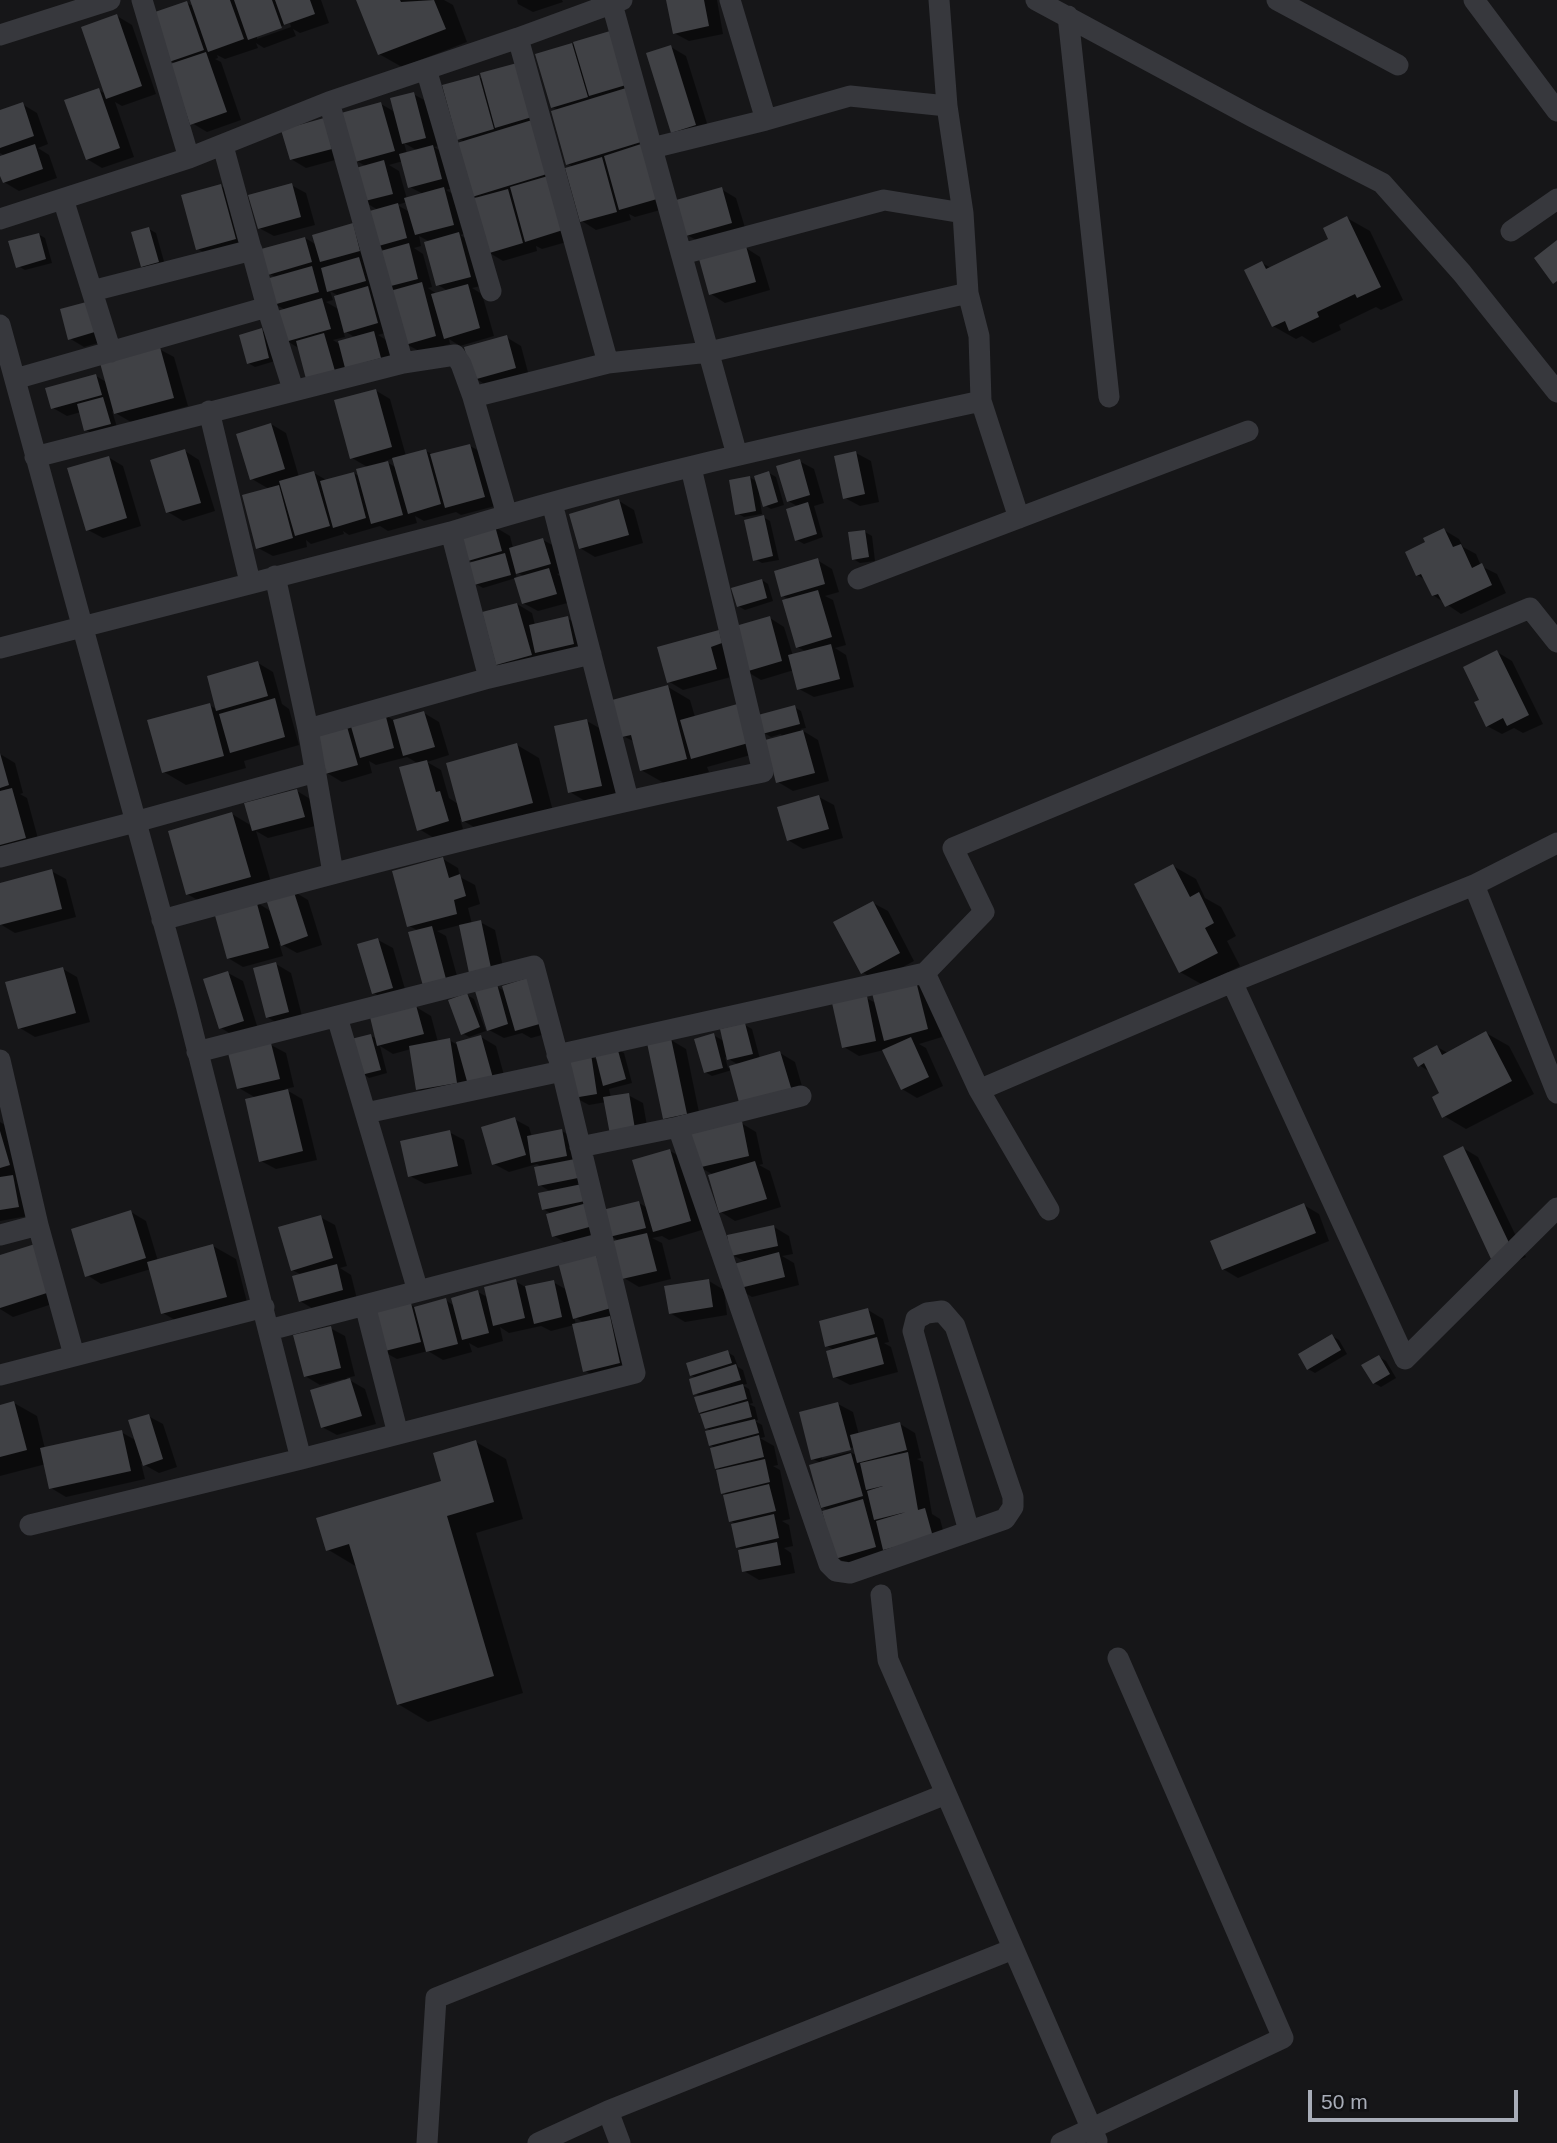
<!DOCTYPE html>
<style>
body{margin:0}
#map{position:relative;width:1557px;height:2143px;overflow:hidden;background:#161618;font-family:Arial,sans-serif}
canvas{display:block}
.scale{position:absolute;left:1308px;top:2090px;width:210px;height:32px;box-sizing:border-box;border:4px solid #a8adb8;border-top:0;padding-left:9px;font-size:21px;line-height:24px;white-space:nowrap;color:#a8adb8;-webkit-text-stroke:5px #111113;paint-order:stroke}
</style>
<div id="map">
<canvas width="1557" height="2143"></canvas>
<div class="scale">50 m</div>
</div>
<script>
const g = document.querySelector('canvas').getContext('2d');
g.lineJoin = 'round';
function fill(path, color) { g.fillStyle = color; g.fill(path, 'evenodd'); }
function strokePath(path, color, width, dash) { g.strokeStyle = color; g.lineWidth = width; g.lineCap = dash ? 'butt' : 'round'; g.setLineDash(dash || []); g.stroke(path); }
fill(new Path2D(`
 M192,0H321L329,23L300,33L293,29L296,36L264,48L256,43L258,48L225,59L217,55L218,58L215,59L221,62L241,120L207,132L192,123L176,64L170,60L187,3L195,7ZM290,23L291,27L257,39V35Z
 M358,0H444L453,5L467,42L402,67L379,54Z
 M517,0H562L563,2L533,12L518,4Z
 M668,0H717L723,34L689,41L674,33Z
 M117,16L132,25L156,94L122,106L115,102L134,157L102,168L87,159L99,90L106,94Z
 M610,33L671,207L635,217L629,214L631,220L596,230L582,221L573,167L568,164L558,110L552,107L537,55Z
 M671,47L686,56L710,133L673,132Z
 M532,73L577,239L542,249L536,246L537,251L503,261L488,252L480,199L474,196L465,142L459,139L478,77L483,79Z
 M413,94L428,102L440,146L434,147L448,155L456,187L446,190L458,197L468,233L460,235L474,243L485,285L472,288L482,294L494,336L460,346L449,339L450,344L421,352L406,344L397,291L388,286L386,251L376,246L378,210L363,201L367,167L357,161L381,104L395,112ZM404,143L418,151L407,154ZM403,161L410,187L423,194L407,199L399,171L389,165ZM407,202L410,212L397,205ZM419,236L430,242L438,285L448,291L437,294L428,288L432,287L423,254L414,248L421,246Z
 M22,104L37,113L48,144L38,148L49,155L57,178L19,191L4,182L0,171V158L5,156L0,153V112Z
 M324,120L346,157L306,168L291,159Z
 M291,185L306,193L315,225L274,236L259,228Z
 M221,186L236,195L250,248L213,258L198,249Z
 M721,189L736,198L746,231L702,243L687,235Z
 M1347,218L1370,231L1403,300L1381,310L1376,307L1339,325L1341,330L1313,343L1302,336L1296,339L1273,326L1262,263L1271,268L1331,240Z
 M149,229L156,233L165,265L149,270L142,266Z
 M38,234L45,238L52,263L25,270L18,266Z
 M367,234L392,331L378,335L388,341L395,366L349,379L287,341L286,310L274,304L277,278L270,274L305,238L317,245ZM330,291L339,296L340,310L326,302L333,300ZM343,330L356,338L341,345L333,340L345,337Z
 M746,248L760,257L770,290L725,303L711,294Z
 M62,311L112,339L84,347L69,338Z
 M261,330L268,334L275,361L255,367L248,363Z
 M506,337L521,346L529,376L489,387L475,378Z
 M159,349L174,357L188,406L131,422L112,411L117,427L93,434L86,430L81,412L67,416L53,408L96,376L108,383Z
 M375,390L390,399L406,456L426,451L434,455L470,446L485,454L499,505L461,515L456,512L424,521L415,516L417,523L388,531L380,526L349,535L343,531L344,534L311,544L306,540L307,547L273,556L258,548L269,489L252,479L271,424L286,433L299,477L314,473L328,481L354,473L360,477L369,468L352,458ZM394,458L397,468L385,461Z
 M185,451L199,460L215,511L183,521L168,512Z
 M856,453L871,461L879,502L860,506L845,498Z
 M108,457L123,466L141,526L103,538L88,530Z
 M799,461L814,469L824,503L814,506L823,537L804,544L797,540L799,507L788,501Z
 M769,473L776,477L784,505L771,509L764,505L761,493L759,494L762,514L744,517L737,513L749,477L758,482Z
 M619,501L634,510L643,543L595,557L580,548Z
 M763,517L770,521L779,560L762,563L755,559Z
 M495,527L510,536L513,548L543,540L558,548L565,572L557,574L564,579L571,602L538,611L523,603L516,578L483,588L476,584L475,563L469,560ZM515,571L525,577L517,579Z
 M1444,530L1459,539L1463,547L1476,554L1481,566L1497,574L1506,593L1461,614L1433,595L1426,580L1417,575L1427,543Z
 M865,532L872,536L875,561L860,563L853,559Z
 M817,560L832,569L839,592L825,596L833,600L846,645L835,648L846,655L854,687L814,697L799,689L794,670L761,680L746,671L770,618L784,627L793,656L807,652L797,647L790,600L783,596Z
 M762,580L768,584L773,601L745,610L738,606Z
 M517,604L532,613L535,625L567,618L582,627L588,652L513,672L498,664Z
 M733,641L731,677L683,690L668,681L659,648Z
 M1497,652L1512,661L1543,724L1523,733L1514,728L1502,734L1487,726L1482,701Z
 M258,663L273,672L282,704L289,709L299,745L244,761L246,768L186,785L164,772L209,705L218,710Z
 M668,687L690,700L695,717H757L794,707L801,711L806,728L800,729L818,740L829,781L793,791L778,782L769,750L707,767L709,772L664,783L641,770L635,742L623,736ZM761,731L771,737L781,734L782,737L764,742Z
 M424,713L439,722L449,755L427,762L441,770L449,798L458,804L517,745L539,758L554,815L486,834L460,819L463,829L434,838L419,829V764L407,757L376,765L369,761L372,773L342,782L327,773L315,733L385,715L395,721Z
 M587,721L601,729L616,794L585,801L570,792Z
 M0,754L15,763L23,793L20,794L27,798L40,846L0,857Z
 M297,791L312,800L319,825L268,838L256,831L273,889L210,907L187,894L232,814L252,826Z
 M819,797L834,805L843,838L803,849L788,840Z
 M443,859L458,868L460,877L475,885L480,904L468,908L472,924L480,922L495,930L505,976L470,972L460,925L437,931L446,936L460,987L440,993L419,931L409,926Z
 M1173,866L1196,879L1205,898L1221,907L1236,936L1227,941L1240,966L1203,985L1180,972Z
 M51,871L66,879L76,917L15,933L0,924V884Z
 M293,891L308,900L322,945L297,953L279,943L283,956L243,967L228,958L256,902L272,912Z
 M873,903L888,911L914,961L877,981L862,972Z
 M378,940L393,948L407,996L388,1002L374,993Z
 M276,964L291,973L303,1020L282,1026L267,1017Z
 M63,969L77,977L90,1022L35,1037L20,1028Z
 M228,973L243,981L258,1029L236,1037L221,1028Z
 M916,983L931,992L942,1037L919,1044L926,1048L943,1086L917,1098L902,1089L884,1050L859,1056L844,1047L866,998L876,1003Z
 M496,986L506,992L557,1031L531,1038L522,1033L504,1038L489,1030Z
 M467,995L474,999L486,1031L469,1037L462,1033Z
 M416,1007L431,1016L438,1042L449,1040L456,1044L481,1037L496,1046L507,1086L432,1098L417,1089L411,1049L393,1054L380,1046L387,1073L369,1078L363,1074L371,1036L377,1039Z
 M745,1025L752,1029L760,1059L780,1053L795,1062L806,1100L732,1070L712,1076L705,1072L713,1035L724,1041ZM725,1057L739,1065L728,1068Z
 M1486,1033L1509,1046L1534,1094L1466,1129L1444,1116L1441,1093L1430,1072L1419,1065L1437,1047L1448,1053Z
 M671,1040L686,1049L701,1122L680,1126L665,1118Z
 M271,1045L286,1053L294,1087L285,1089L302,1099L317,1160L276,1169L261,1161L256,1098L239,1088Z
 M617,1049L624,1053L632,1083L609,1089L611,1098L628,1095L643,1103L650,1143L606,1102L589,1105L574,1097L590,1056L598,1060Z
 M514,1119L529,1127L532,1137L562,1131L577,1140L584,1182L577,1183L588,1190L606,1216L639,1203L648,1208L670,1151L685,1159L705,1229L669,1240L662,1236L652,1238L662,1243L671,1279L639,1287L624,1278L620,1242L611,1236L569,1245L554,1236L552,1214L543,1209L551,1192L540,1185L542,1167L537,1164L509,1172L494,1164Z
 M0,1122L20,1134L33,1215L0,1221Z
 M741,1123L756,1132L763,1164L759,1165L770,1171L781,1207L735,1221L721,1212L714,1175L699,1167Z
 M449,1132L464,1140L472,1174L425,1184L410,1176Z
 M1463,1148L1478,1157L1526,1257L1507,1266Z
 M1304,1205L1319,1214L1329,1241L1238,1278L1223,1269Z
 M131,1212L146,1221L158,1261L213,1246L236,1259L249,1310L185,1326L163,1313L151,1269L101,1284L87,1275Z
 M320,1217L335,1225L347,1266L340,1268L351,1275L357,1299L315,1310L300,1301L302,1275L292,1270Z
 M774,1227L789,1236L793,1254L782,1256L794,1263L799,1285L752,1297L737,1288L746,1262L732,1255Z
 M595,1253L635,1371L599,1379L584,1370L574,1325L551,1331L541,1326L509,1333L500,1327L503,1341L478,1348L469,1343L472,1352L443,1360L428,1351L397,1359L382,1351L411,1305L416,1308L445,1300L455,1306L478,1292L489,1298L515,1281L527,1288L553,1282L567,1290ZM574,1317L585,1323L576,1325Z
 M0,1257L64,1300L13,1317L0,1309Z
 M709,1281L724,1290L727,1315L685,1322L670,1313Z
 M868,1310L883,1319L889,1342L884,1343L891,1347L898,1372L850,1385L835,1377L834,1350L827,1346Z
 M330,1328L345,1336L355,1376L346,1378L365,1389L376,1424L337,1435L322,1427L345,1382L344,1379L320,1385L305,1376Z
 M1332,1336L1339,1340L1347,1354L1315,1373L1308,1369Z
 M727,1352L734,1356L738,1367L743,1370L747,1384L742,1385L749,1389L753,1403L749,1404L755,1407L758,1420L755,1421L762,1425L765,1437L760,1438L774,1446L778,1465L773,1466L780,1470L790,1519L782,1521L789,1525L793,1546L784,1548L791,1553L795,1573L759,1580L744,1571L745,1551L738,1547L736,1524L731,1521L727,1495L723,1492L722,1471L717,1467L716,1448L710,1445L712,1431L706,1428L700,1412L701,1397L695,1393L696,1378L691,1375Z
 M1379,1357L1386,1361L1396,1378L1381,1387L1374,1383Z
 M14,1403L37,1416L45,1449L121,1432L137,1441L148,1416L163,1424L177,1467L159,1473L141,1463L145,1479L66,1497L51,1488L46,1464L0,1476V1407Z
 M838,1404L853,1412L859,1435L900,1424L915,1433L921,1458L917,1459L923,1462L932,1514L940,1519L947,1545L852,1566L837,1558L829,1511L822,1507L821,1463L813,1459ZM844,1444L851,1448L859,1446L856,1455L850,1452L822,1459V1455Z
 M476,1442L506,1459L523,1519L476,1533L523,1693L428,1722L398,1704L357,1567L327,1549L443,1482Z`), '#0007');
fill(new Path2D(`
 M190,0H230L244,39L208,52Z
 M234,0H272L282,28L248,40Z
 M275,0H310L315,14L284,25Z
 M356,0H400L401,2L434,0L446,29L378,55Z
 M666,0H704L709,26L673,34Z
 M187,1L204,50L169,62L152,13Z
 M117,14L142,86L106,99L81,27Z
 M610,31L626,85L589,96L573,42Z
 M572,43L588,97L551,108L535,54Z
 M671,45L696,125L671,133L646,53Z
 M206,52L227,112L190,125L170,64Z
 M517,63L532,117L495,128L480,73Z
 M479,75L494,129L457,140L442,85Z
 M99,88L120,148L86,160L64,100Z
 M626,88L641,142L566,165L551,111Z
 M414,92L426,138L402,144L390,98Z
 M23,102L34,136L0,148V110Z
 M381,102L395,151L355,162L341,113Z
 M324,118L332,149L290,160L281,130Z
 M532,120L547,174L472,197L457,143Z
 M35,144L43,169L3,183L0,176V156Z
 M641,144L657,199L619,210L604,156Z
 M433,145L442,179L408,188L399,154Z
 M602,157L617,212L580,222L565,168Z
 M384,160L393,194L361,202L352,169Z
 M548,176L563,230L525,242L510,187Z
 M292,183L301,217L258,229L248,195Z
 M221,184L236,239L196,250L181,195Z
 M444,187L454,225L415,235L404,198Z
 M722,187L732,223L686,236L676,200Z
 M508,189L523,243L486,254L471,199Z
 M398,203L407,238L375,247L366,212Z
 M1347,216L1381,287L1357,298L1355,294L1317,312L1319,317L1289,331L1285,321L1272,327L1244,270L1262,261L1266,269L1328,239L1323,228Z
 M353,223L360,251L320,262L312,235Z
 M149,227L159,262L141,267L131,232Z
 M459,232L471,277L436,286L424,242Z
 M39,233L46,259L16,268L8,241Z
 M305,237L312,262L268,275L261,249Z
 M1557,240V281L1553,284L1534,258Z
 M409,243L418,279L387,287L377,252Z
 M746,246L756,282L709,295L699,259Z
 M359,257L366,281L327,292L321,268Z
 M312,266L319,292L273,305L266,279Z
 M422,282L436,336L405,345L390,291Z
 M468,284L480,328L444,339L431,294Z
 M368,286L378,323L344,333L334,296Z
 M322,298L331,329L285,342L277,311Z
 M90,301L98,331L68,340L60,309Z
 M262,328L269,358L247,364L239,335Z
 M374,331L381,358L345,368L338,341Z
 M324,333L335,371L306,379L296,341Z
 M507,335L516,368L473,380L464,347Z
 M160,347L174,398L114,414L100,363Z
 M96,374L102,395L51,409L45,388Z
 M376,389L392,447L350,459L334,400Z
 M103,397L111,424L84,431L77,404Z
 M271,423L285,469L250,480L236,434Z
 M470,444L485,497L445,508L430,454Z
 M185,449L201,503L166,513L150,460Z
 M426,449L441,504L408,514L392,458Z
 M856,451L865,494L843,499L834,456Z
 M109,456L127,518L86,531L67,468Z
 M800,459L810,495L787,502L776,466Z
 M388,461L403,515L371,524L356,469Z
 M314,471L330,526L295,536L279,481Z
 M769,471L778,502L763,507L754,476Z
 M354,472L366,518L333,528L320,481Z
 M750,476L756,511L735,515L729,480Z
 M279,485L293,538L256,549L242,495Z
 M619,499L629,535L579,549L569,514Z
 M808,502L817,534L795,541L786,509Z
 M764,515L773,556L753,561L744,520Z
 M495,526L502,551L468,561L461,534Z
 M1444,528L1453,547L1461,544L1472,568L1482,563L1492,585L1445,607L1438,594L1432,596L1421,574L1416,576L1405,552L1425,542L1423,538Z
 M865,530L869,557L852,560L848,532Z
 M543,538L551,564L516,574L509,548Z
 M505,553L511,575L474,585L468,563Z
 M818,558L825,584L781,597L774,571Z
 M549,568L557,594L522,604L514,578Z
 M762,579L767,598L737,607L731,588Z
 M818,590L832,637L796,648L782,600Z
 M517,603L532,655L496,665L482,612Z
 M568,616L574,644L535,653L529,625Z
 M770,616L782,661L745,672L732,627Z
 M719,630L722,643L711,647L717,669L667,683L657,647Z
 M831,644L840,679L797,690L788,655Z
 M1497,650L1529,715L1507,726L1503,718L1486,727L1474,702L1479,700L1463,667Z
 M258,661L268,696L216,711L207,676Z
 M668,685L687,759L640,771L631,735L622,737L612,700Z
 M275,698L285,737L230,753L219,714Z
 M210,703L224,756L162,773L147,720Z
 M741,703L752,742L691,759L680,720Z
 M795,705L800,724L762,734L758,715Z
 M424,711L435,747L403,756L393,720Z
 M385,713L394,748L360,758L350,723Z
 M587,719L602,786L568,793L554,726Z
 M346,723L358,765L325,774L313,732Z
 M803,730L815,773L776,783L765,740Z
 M517,743L533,803L462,822L446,763Z
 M0,753L9,785L0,788Z
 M427,760L436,792L440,791L449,821L417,831L399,767Z
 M12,788L26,838L0,845V791Z
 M297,789L305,817L252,831L244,803Z
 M819,795L829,829L787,841L777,807Z
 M232,812L251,877L186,895L168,831Z
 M443,857L449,878L460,874L466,896L454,900L457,914L407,927L392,871Z
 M1173,864L1190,897L1199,892L1214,923L1205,928L1218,953L1179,973L1134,884Z
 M52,869L62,909L0,925V883Z
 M293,889L308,936L281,946L266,899Z
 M256,900L269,948L227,959L214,912Z
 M873,901L900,953L861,974L833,922Z
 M481,920L491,968L469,973L459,925Z
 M432,926L446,979L423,986L408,932Z
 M378,938L393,988L372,994L357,944Z
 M276,962L289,1012L266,1018L253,968Z
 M63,967L76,1013L18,1029L5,982Z
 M228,971L244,1021L219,1029L203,979Z
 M530,977L543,1023L515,1031L502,986Z
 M916,981L928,1029L884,1041L872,993Z
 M497,984L508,1024L487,1031L475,991Z
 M467,993L480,1027L461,1035L448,1000Z
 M867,996L876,1041L842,1048L832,1003Z
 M416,1005L424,1034L377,1046L370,1017Z
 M745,1023L753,1054L727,1060L720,1029Z
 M1486,1031L1512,1081L1442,1118L1432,1097L1439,1093L1424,1063L1418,1067L1413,1058L1437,1045L1442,1055Z
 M714,1033L723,1068L704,1073L694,1039Z
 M371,1034L381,1070L361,1075L351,1039Z
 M481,1035L493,1078L468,1085L456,1042Z
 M911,1037L929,1077L901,1090L882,1050Z
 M450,1038L457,1083L416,1090L409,1046Z
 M671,1038L687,1114L663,1119L647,1043Z
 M271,1043L280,1079L237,1089L228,1053Z
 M617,1047L626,1079L603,1086L595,1054Z
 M780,1051L792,1091L740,1106L729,1066Z
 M591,1054L597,1094L573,1098L567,1058Z
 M288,1089L303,1151L259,1162L245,1099Z
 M629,1093L636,1135L611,1140L603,1097Z
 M515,1117L526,1155L492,1165L481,1127Z
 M742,1121L749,1156L697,1168L689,1133Z
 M562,1129L567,1156L531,1163L527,1136Z
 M450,1130L458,1166L408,1177L400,1141Z
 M0,1131L10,1165L0,1168Z
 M1463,1146L1512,1249L1491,1259L1443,1156Z
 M670,1149L691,1221L653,1232L632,1160Z
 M575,1159L578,1178L538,1186L534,1167Z
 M755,1161L767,1199L719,1213L708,1175Z
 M13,1175L19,1207L0,1210V1177Z
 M582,1184L585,1201L542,1210L538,1193Z
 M639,1201L646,1228L609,1237L602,1210Z
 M587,1203L593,1226L552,1237L546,1214Z
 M1304,1203L1316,1233L1222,1270L1210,1241Z
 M131,1210L146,1258L85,1277L71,1229Z
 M321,1215L333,1258L291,1271L278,1227Z
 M774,1225L778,1246L731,1256L727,1235Z
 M647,1233L657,1271L622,1279L613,1241Z
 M35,1244L50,1292L0,1308V1255Z
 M213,1244L227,1297L161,1314L147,1262Z
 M595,1251L611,1308L573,1319L558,1262Z
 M779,1252L785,1277L736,1289L730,1265Z
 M337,1264L343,1290L299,1302L292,1276Z
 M516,1279L525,1318L493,1326L484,1287Z
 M709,1279L713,1307L669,1314L664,1286Z
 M554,1280L562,1317L534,1324L525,1286Z
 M478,1290L489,1333L462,1340L451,1298Z
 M446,1298L458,1344L426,1352L414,1307Z
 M411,1303L421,1342L381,1352L371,1313Z
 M868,1308L875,1334L825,1347L819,1321Z
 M610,1316L620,1363L583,1372L572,1324Z
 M331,1326L341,1368L304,1377L293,1335Z
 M1332,1334L1341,1350L1307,1370L1298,1354Z
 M877,1337L884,1364L833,1378L826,1351Z
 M728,1350L732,1363L690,1376L686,1363Z
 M1379,1355L1390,1374L1373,1384L1361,1365Z
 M736,1364L741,1380L693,1395L689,1379Z
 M350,1378L362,1416L321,1428L310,1390Z
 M743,1384L747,1399L699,1413L694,1397Z
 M14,1401L27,1450L0,1457V1405Z
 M748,1401L752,1417L705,1429L700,1414Z
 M838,1402L851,1450L811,1460L799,1412Z
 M149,1414L163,1459L143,1466L128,1420Z
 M755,1419L759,1433L709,1446L705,1431Z
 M900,1422L907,1450L857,1463L850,1435Z
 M122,1430L131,1471L49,1489L40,1448Z
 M759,1435L764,1457L715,1469L710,1448Z
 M476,1440L494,1502L447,1516L494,1676L397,1705L349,1544L326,1551L316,1518L441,1481L433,1453Z
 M908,1452L918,1510L925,1508L933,1537L883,1550L876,1521L906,1512L874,1520L867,1491L883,1486L866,1490L860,1463Z
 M851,1453L863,1496L821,1508L809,1465Z
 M765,1459L770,1482L721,1494L716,1470Z
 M769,1484L776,1511L729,1522L723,1495Z
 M863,1499L876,1547L835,1559L822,1511Z
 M774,1514L779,1538L736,1548L731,1524Z
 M777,1542L781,1565L742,1572L738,1550Z`), '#404145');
strokePath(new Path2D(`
 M142,0L189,158
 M730,0L766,120
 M939,0L947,106L963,213L968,293L979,336L981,401
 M1036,0L1253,117L1382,183L1462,273L1557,392
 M1277,0L1398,65
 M1474,0L1557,111
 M612,4L737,455
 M1068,16L1109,397
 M0,35L110,0
 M518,38L608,363
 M426,69L491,291
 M329,102L403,363
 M223,146L267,307L293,389
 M652,148L766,120L850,96L947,106
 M63,199L111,352
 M0,219L189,158L329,102L518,38L622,0
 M1511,231L1557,199
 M682,254L884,200L963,213
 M92,291L252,250
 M0,325L186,1005L301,1459
 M15,379L267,307
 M473,397L608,363L709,352L968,293
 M209,411L250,582
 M35,457L403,363L455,355L461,364L473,397L507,515
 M552,503L628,799
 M451,532L489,678
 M275,576L308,729L333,873
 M858,579L1248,431
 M0,648L451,532C625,478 803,440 981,401L1019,518
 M308,729L489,678L591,654
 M0,857L135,822L316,772
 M1474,885L1557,1093
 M162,920C361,865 561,813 763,772L691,468
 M925,973L984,912L953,848L1530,608L1557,642
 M1232,982L1405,1359L1557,1208
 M337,1017L418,1291
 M557,1055L925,973L979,1090L1232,982L1474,885L1557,843
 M0,1060L38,1225L74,1355
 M979,1090L1049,1210
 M366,1113L562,1071
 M678,1127L829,1564L836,1571L850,1573L1005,1519L1013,1507V1497L955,1326L942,1311L927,1313L916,1319L913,1331L969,1531
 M580,1147L678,1127L801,1096
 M0,1235L38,1225
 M365,1305L398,1434
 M269,1330L603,1243
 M0,1375L264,1307
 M30,1525L301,1459L635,1373L562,1071L534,966L197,1052
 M881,1595L888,1660L1097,2141
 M608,2111L620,2143
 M427,2143L436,1998L946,1794
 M538,2143L608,2111L1013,1949
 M1061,2143L1283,2038L1118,1658`), '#37383d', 21);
</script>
